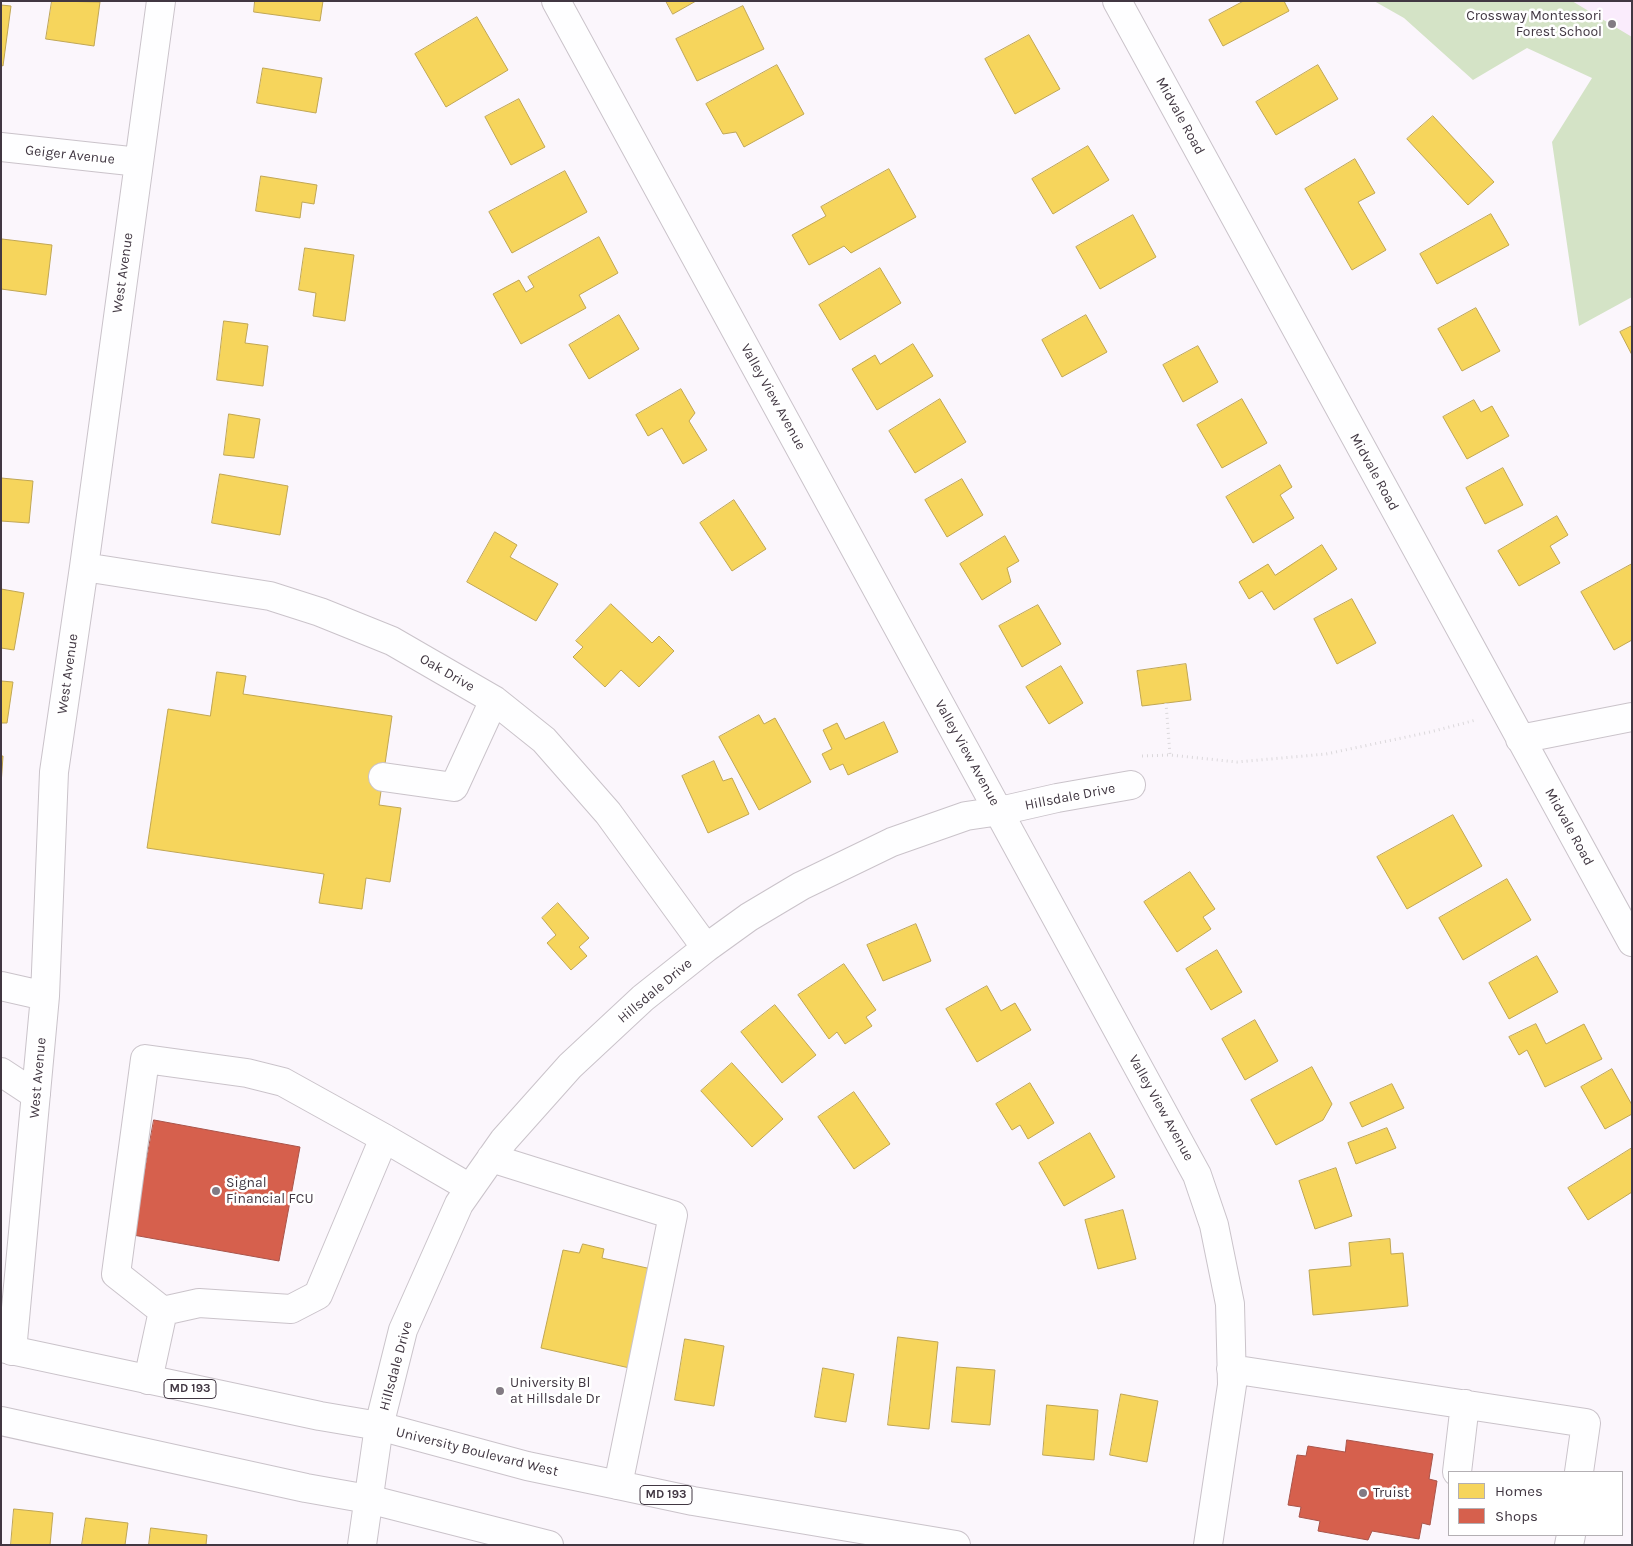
<!DOCTYPE html>
<style>
body{margin:0}
#map{position:relative;width:1633px;height:1546px;overflow:hidden;background:#fbf6fc;font-family:Karla,sans-serif}
canvas{display:block}
.frame{position:absolute;inset:0;border:2px solid #413742;pointer-events:none}
.legend{position:absolute;left:1448px;top:1471px;width:175px;height:65px;box-sizing:border-box;background:#fff;border:1px solid #b3afb3;margin:0;padding:6px 9px;list-style:none;font-size:15px;color:#413742}
.legend li{display:flex;align-items:center;gap:10px;height:25px}
.legend b{width:25px;border:1px solid #b3afb3}
</style>
<div id="map">
<canvas width="1633" height="1546"></canvas>
<div class="frame"></div>
<ul class="legend">
<li><b style="height:14px;background:#f6d55c"></b>Homes</li>
<li><b style="height:14px;background:#d6604d"></b>Shops</li>
</ul>
</div>
<script>
const g = document.querySelector('canvas').getContext('2d');
g.lineJoin = 'round';
function fill(path, color) { g.fillStyle = color; g.fill(path, 'evenodd'); }
function strokePath(path, color, width, dash) { g.strokeStyle = color; g.lineWidth = width; g.lineCap = dash ? 'butt' : 'round'; g.setLineDash(dash || []); g.stroke(path); }
function drawText(font, color, halo, rows, align = 'center') {
  g.font = font + ' Karla,sans-serif'; g.lineWidth = 5; g.setLineDash([]); g.textBaseline = 'middle'; g.strokeStyle = halo; g.fillStyle = color; for (const [text, x, y, turn = 0] of rows) {
    g.save(); g.translate(x, y); g.rotate((+turn || 0) * Math.PI / 180); g.textAlign = isNaN(turn) ? turn : align; if (halo) g.strokeText(text, 0, 0); g.fillText(text, 0, 0); g.restore();
  }
}
fill(new Path2D(`
 M1553,1H1632V47Z`), '#faecfc');
fill(new Path2D(`
 M1374,1H1572L1632,37V297L1579,326L1552,142L1592,78L1527,48L1473,80L1404,18Z`), '#d4e3c6');
const homes = new Path2D(`
 M52,1L100,2L94,46L46,39Z
 M255,1H323L320,21L254,12Z
 M666,1H696L673,14Z
 M1244,1H1284L1289,11L1223,46L1209,20Z
 M1,5L11,6L3,66L1,65Z
 M743,6L764,49L697,81L676,39Z
 M477,17L508,70L446,107L415,54Z
 M1029,35L1060,89L1015,114L985,59Z
 M777,65L804,114L744,147L736,132L723,134L706,104Z
 M1318,65L1338,99L1276,135L1256,102Z
 M263,68L322,78L316,113L257,103Z
 M519,99L545,147L511,165L485,117Z
 M1433,116L1494,182L1468,205L1407,139Z
 M1088,146L1109,180L1053,214L1032,179Z
 M1355,159L1375,193L1358,202L1386,250L1352,270L1305,189Z
 M889,169L916,217L851,253L844,246L809,265L792,235L826,216L821,207Z
 M565,171L587,212L512,253L489,212Z
 M261,176L317,185L314,204L302,202L300,218L256,211Z
 M1491,214L1509,245L1437,284L1420,254Z
 M1133,215L1156,257L1100,289L1076,247Z
 M599,237L618,273L579,295L586,308L521,344L493,294L519,280L526,292L534,287L528,277Z
 M2,239L52,245L46,295L1,289Z
 M305,248L354,255L345,321L313,316L316,293L299,290Z
 M880,268L901,303L840,340L819,305Z
 M1476,308L1500,351L1462,371L1438,329Z
 M619,315L639,349L589,379L569,345Z
 M1086,315L1107,352L1062,377L1042,340Z
 M224,321L248,324L245,343L268,346L263,386L217,380Z
 M1632,326V355L1620,332Z
 M913,344L933,376L877,410L852,369L875,355L880,364Z
 M1198,346L1218,382L1183,402L1163,365Z
 M681,389L695,413L689,421L707,450L683,464L662,428L648,436L636,415Z
 M940,399L966,442L915,473L889,431Z
 M1242,399L1267,443L1222,468L1197,425Z
 M1474,400L1481,412L1492,406L1509,436L1467,459L1443,417Z
 M229,414L260,419L254,458L224,455Z
 M1280,465L1292,487L1280,495L1294,518L1253,543L1226,497Z
 M1503,468L1523,505L1485,524L1466,488Z
 M220,474L288,486L280,535L212,523Z
 M1,478L33,481L29,523L1,521Z
 M962,479L983,515L947,537L925,500Z
 M734,500L766,549L732,571L700,523Z
 M1557,516L1568,535L1550,546L1560,563L1519,586L1498,551Z
 M495,532L517,545L510,557L558,584L536,621L467,582Z
 M1005,536L1019,561L1007,568L1011,582L982,600L960,564Z
 M1322,545L1337,569L1274,610L1262,591L1249,599L1239,582L1268,564L1275,575Z
 M1632,564V640L1614,650L1581,592Z
 M1,589L24,593L14,650L1,648Z
 M1352,599L1376,643L1337,664L1314,619Z
 M611,604L652,643L659,636L674,651L639,687L621,670L605,687L573,657L583,647L576,641Z
 M1038,605L1061,644L1022,667L999,626Z
 M1186,664L1191,700L1142,706L1137,671Z
 M1061,666L1083,703L1049,724L1026,687Z
 M217,672L246,676L243,694L392,716L379,805L401,808L390,882L366,878L362,909L319,903L324,874L147,848L168,709L210,716Z
 M1,681L13,682L7,723H1Z
 M759,715L764,724L775,718L811,782L759,810L719,737Z
 M884,722L898,752L848,775L843,764L830,770L822,754L832,749L823,730L837,723L845,739Z
 M1,756H3L1,785Z
 M714,761L723,781L732,778L749,814L708,833L682,776Z
 M1453,815L1482,866L1407,909L1377,857Z
 M1190,872L1215,909L1203,917L1211,929L1177,952L1144,902Z
 M1507,879L1531,920L1463,960L1439,918Z
 M558,903L589,938L579,947L587,956L571,970L547,943L556,935L542,918Z
 M916,924L931,961L883,981L867,945Z
 M1217,950L1242,992L1211,1010L1186,969Z
 M1537,956L1558,992L1509,1019L1489,983Z
 M844,964L876,1010L866,1017L872,1026L845,1044L837,1032L829,1039L798,995Z
 M987,986L1001,1011L1015,1003L1031,1030L977,1062L946,1009Z
 M775,1005L816,1055L782,1083L741,1032Z
 M1255,1020L1278,1061L1245,1080L1222,1039Z
 M1536,1024L1546,1044L1584,1024L1602,1059L1545,1087L1527,1050L1519,1055L1509,1037Z
 M732,1063L783,1119L752,1147L701,1091Z
 M1312,1067L1332,1104L1323,1120L1276,1145L1251,1100Z
 M1612,1069L1632,1105V1114L1605,1129L1581,1087Z
 M1030,1083L1054,1123L1028,1139L1020,1125L1012,1130L996,1104Z
 M1392,1084L1404,1108L1362,1127L1350,1103Z
 M854,1092L890,1144L854,1169L818,1117Z
 M1387,1128L1396,1148L1356,1164L1348,1143Z
 M1090,1133L1115,1177L1064,1206L1039,1163Z
 M1632,1148V1192L1588,1220L1568,1188Z
 M1336,1168L1352,1216L1315,1229L1299,1181Z
 M1123,1210L1136,1259L1098,1269L1085,1220Z
 M1390,1239L1391,1254L1403,1253L1408,1306L1313,1315L1309,1270L1351,1266L1349,1243Z
 M583,1244L604,1249L602,1258L656,1270L634,1369L541,1348L563,1250L579,1253Z
 M898,1337L938,1342L929,1429L888,1425Z
 M685,1339L724,1346L714,1406L675,1400Z
 M957,1367L995,1370L990,1425L952,1422Z
 M823,1368L854,1374L846,1422L815,1417Z
 M1121,1394L1158,1401L1147,1462L1110,1455Z
 M1047,1405L1098,1410L1094,1460L1043,1455Z
 M14,1509L53,1513L50,1545H11Z
 M86,1518L128,1523L125,1545H82Z
 M151,1528L207,1535L206,1545H149Z`);
fill(homes, '#f6d55c');
strokePath(homes, '#c0a654', 1);
const shops = new Path2D(`
 M154,1120L300,1147L279,1261L133,1235Z
 M1347,1440L1433,1454L1429,1479L1437,1481L1430,1525L1422,1523L1419,1539L1372,1531L1368,1540L1318,1531L1320,1521L1299,1517L1301,1507L1288,1505L1297,1455L1306,1456L1308,1446L1345,1452Z`);
fill(shops, '#d6604d');
strokePath(shops, '#a9544a', 1);
const minor = new Path2D(`
 M556,1L1197,1175L1214,1225L1230,1304L1232,1385L1208,1545
 M1117,1L1632,942
 M1,147L139,162
 M84,567L270,596L320,612L392,641L494,700L544,740L608,813L706,948
 M1520,739L1632,717
 M383,777L454,787L494,700
 M1,986L45,996
 M1,1072L36,1095
 M384,1138L318,1295L291,1309L199,1303L163,1311L116,1274L145,1059L247,1073L283,1082L384,1138L470,1188
 M491,1158L673,1215L618,1485
 M12,1351L45,996L54,772L84,567L161,1
 M1231,1369L1586,1423L1579,1472
 M148,1380L163,1311
 M1457,1472L1465,1404
 M362,1545L379,1426L403,1330L459,1204L504,1140L570,1066L643,998L706,948L749,917L801,886L892,842L966,816L1000,811L1057,798L1131,785
 M1569,1545L1571,1535`);
const major = new Path2D(`
 M1,1348L320,1416L379,1426L527,1466L618,1485L693,1501L956,1545
 M1,1421L306,1488L368,1499L549,1545`);
strokePath(minor, '#cac3ca', 30);
strokePath(major, '#cac3ca', 30);
strokePath(new Path2D(`
 M1166,703L1170,755
 M1142,756L1170,755L1237,762L1326,754L1430,732L1476,720`), '#dbd8db', 3, [1, 4]);
strokePath(minor, '#fefeff', 28);
strokePath(major, '#fefeff', 28);
for (const [x, y, r, color] of [
 [1612,24,5,"#827a83"],
 [216,1191,5,"#827a83"],
 [500,1391,5,"#827a83"],
 [1363,1493,5,"#827a83"]
]) { const dot = new Path2D(); dot.arc(x, y, r, 0, 2 * Math.PI); g.fillStyle = color; g.fill(dot); strokePath(dot, '#fff', 2); }
for (const [x, y, w] of [
 [190,1389,52],
 [666,1495,52]
]) { const box = new Path2D(); box.roundRect(x - w / 2, y - 9.5, w, 19, 4); g.fillStyle = '#fff'; g.fill(box); strokePath(box, '#413742', 1); }
drawText('bold 12px', '#413742', null, [
 ["MD 193",190,1389],
 ["MD 193",666,1495]
]);
drawText('14px', '#413742', '#fff', [
 ["Crossway Montessori",1602,16,"right"],
 ["Forest School",1602,32,"right"],
 ["Signal",226,1183],
 ["Financial FCU",226,1199],
 ["University Bl",510,1383],
 ["at Hillsdale Dr",510,1399],
 ["Truist",1373,1493]
], 'left');
drawText('14px', '#413742', '#fff', [
 ["Midvale Road",1180,116,61],
 ["Geiger Avenue",70,155,6],
 ["West Avenue",123,273,-82],
 ["Valley View Avenue",773,397,61],
 ["Midvale Road",1374,472,61],
 ["Oak Drive",447,673,30],
 ["West Avenue",68,674,-82],
 ["Valley View Avenue",967,753,61],
 ["Hillsdale Drive",1070,797,-11],
 ["Midvale Road",1569,827,61],
 ["Hillsdale Drive",655,991,-40],
 ["West Avenue",38,1078,-85],
 ["Valley View Avenue",1161,1108,61],
 ["Hillsdale Drive",396,1366,-75],
 ["University Boulevard West",477,1452,14]
]);
</script>
